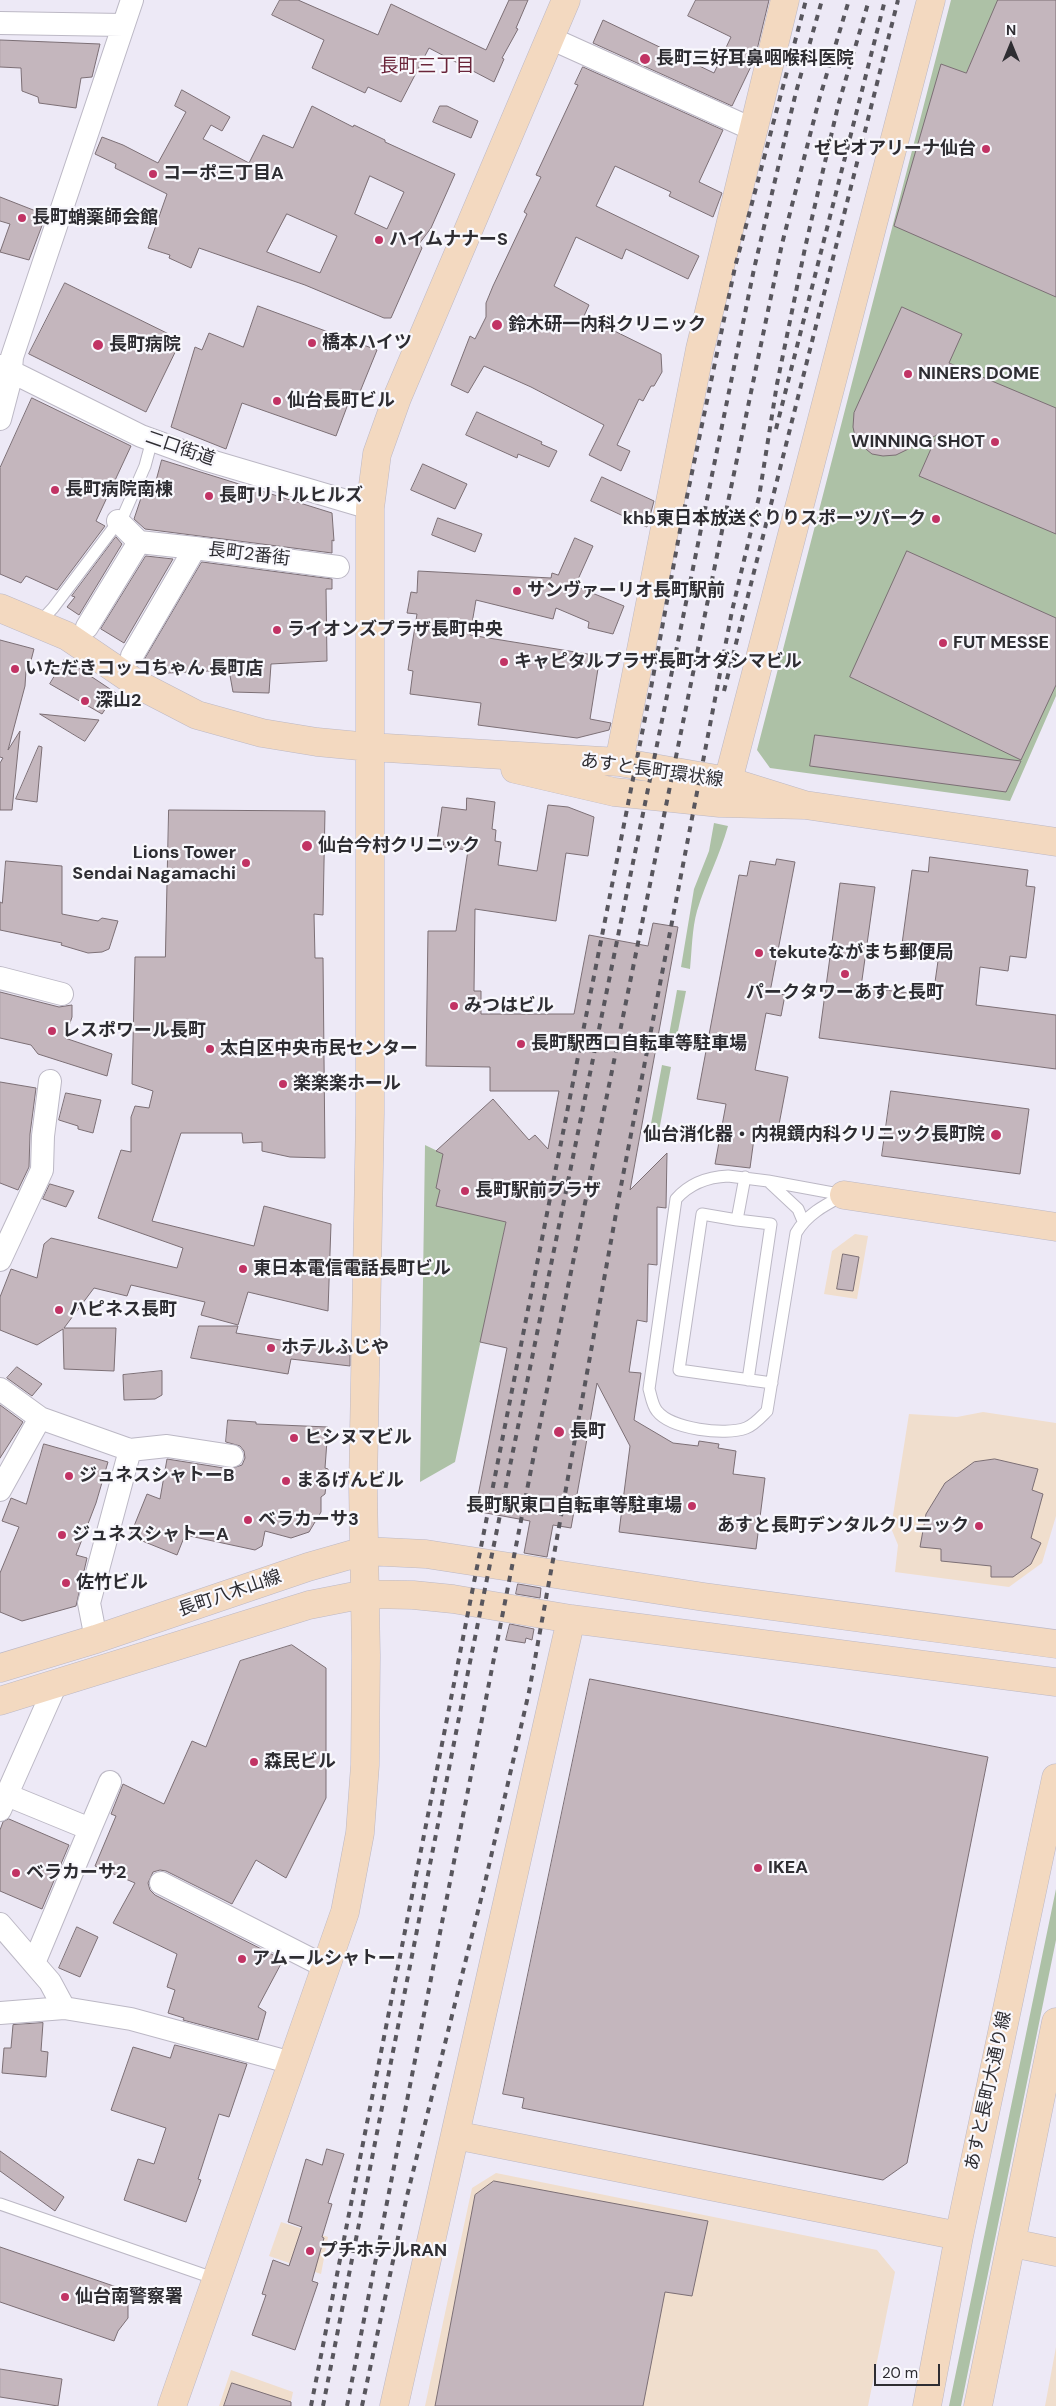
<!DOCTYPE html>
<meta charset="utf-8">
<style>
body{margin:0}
#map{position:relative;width:1056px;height:2406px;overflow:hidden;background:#ede9f6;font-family:"DM Sans",sans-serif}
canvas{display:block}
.north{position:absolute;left:986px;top:20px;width:50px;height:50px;-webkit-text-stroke:4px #f9f8fd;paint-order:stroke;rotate:0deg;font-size:14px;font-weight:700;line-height:20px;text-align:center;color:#2e2d32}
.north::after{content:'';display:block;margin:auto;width:18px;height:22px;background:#2e2d32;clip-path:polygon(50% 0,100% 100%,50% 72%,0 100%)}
.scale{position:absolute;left:874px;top:2364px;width:66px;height:22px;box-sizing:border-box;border:2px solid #2e2d32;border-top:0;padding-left:6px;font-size:15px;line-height:18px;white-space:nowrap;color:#2e2d32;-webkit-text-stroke:4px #f9f8fd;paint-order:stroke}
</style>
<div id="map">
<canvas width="1056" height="2406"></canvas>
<div class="north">N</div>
<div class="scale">20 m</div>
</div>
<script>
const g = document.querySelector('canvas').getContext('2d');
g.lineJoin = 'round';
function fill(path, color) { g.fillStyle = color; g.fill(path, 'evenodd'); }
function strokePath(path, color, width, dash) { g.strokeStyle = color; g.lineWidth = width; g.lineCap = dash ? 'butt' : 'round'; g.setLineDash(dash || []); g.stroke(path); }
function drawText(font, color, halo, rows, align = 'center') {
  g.font = font + ' "DM Sans","Noto Sans JP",sans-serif'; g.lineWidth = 4.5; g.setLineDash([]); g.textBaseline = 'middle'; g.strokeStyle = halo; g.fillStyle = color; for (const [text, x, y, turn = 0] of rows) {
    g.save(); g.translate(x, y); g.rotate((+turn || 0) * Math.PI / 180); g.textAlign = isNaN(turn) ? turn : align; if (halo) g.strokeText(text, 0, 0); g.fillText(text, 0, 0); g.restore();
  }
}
fill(new Path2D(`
 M855,1234L868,1236L857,1299L824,1294L832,1251Z
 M983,1412L1056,1423V1516L1042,1563L1009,1587L895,1572L898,1545L891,1528L909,1414L957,1417Z
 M496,2173L877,2250L895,2272L868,2406H425L472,2188Z
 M281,2222L328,2237L321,2274L269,2256Z
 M1056,2347V2406H1045Z
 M231,2370L293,2392L290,2406H219Z`), '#f0decd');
fill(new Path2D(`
 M951,0H1056V696L1010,801L770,768L757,750Z
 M714,823L728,826C720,855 706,881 697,911C692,929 692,949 690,969L681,967L694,889L709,851Z
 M677,990L686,991L677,1036L669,1035Z
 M662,1065L671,1067L659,1131L650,1129Z
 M425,1145L485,1174L511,1198L455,1462L420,1482Z
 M1056,1889V1940L961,2406H949Z`), '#adc1a6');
const building = new Path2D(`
 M280,0H298L378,35L391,4L486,50L509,0H528L516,28L518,29L502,58L504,59L494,82L429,48L401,102L368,87L365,93L312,68L324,40L272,15Z
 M696,0H769L755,58L732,106L593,43L603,20L714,73L731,37L688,16Z
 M998,0H1056V297L894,226L941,64L966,73Z
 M0,40L100,44L92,77L81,78L76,108L39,103L38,97L22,91L21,68L0,67Z
 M583,67L723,130L699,182L722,193L713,217L669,196L671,192L615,166L596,206L699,256L688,279L626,249L622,259L576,237L554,286L589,305L584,316L661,354L662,372L654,386H651L643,401L639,399L617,445L630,451L621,471L589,455L604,425L531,387L484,366L468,393L451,385L470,336L475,339L486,317V303L493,286L527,214L524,212L541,177L536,175L578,85L575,84Z
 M182,90L230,117L222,131L211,125L203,139L249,163L263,135L293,148L312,106L353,127L354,125L385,140V142L455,174L431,228L419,244L422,248L391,318H384L305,285L199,248L191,268L169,258L170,255L148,248L167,194L115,168L116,164L95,154L102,137L123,145L158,163L186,112L175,106ZM370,176L404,192L387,229L355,214ZM287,214L337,236L320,273L267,252Z
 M440,106H447L478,121L471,138L433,122Z
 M0,197L46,215L29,260L0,252L10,224L0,221Z
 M65,283L181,340L146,412L29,354Z
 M258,306L377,350L355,404H348L336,436L242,403L226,449L171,427L195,347L202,350L209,333L243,347Z
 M902,307L962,334L949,363L1056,408V534L919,476L937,435L896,455L883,456L872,454L856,441L853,427L854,413Z
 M32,398L131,446L96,521L105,526L57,590L26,576L21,583L0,574V468Z
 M477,412L542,442L541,444L557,451L549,467L518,454L517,458L466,435Z
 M162,460L332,513L334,541L332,540V553L145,529L134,519L146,483H155Z
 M423,464L467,484L455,509L411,490Z
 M602,477L654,501L647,527L591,501Z
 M438,518L482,534L475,552L432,535Z
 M116,537L122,544L79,615L67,607L75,597L72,596Z
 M575,538L593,546L575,586L624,606L613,634L588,628L589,622L556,608L553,619L476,600L470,635L600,656L590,719L611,723L609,730L577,738L478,725L481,703L410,694L413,671L408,670L417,614L407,613L411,592L417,593L418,571L551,578L552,573L558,575Z
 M907,551L1056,618V685L1021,760L850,677Z
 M146,556L173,559L124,643L101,629Z
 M202,562L332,579V589H326L327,661L271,664L269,693L233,692L229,670L168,673L145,659Z
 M0,640L34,649L28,672L26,670L25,686L8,750L20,731L12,810H0V763L3,758L0,757Z
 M65,659L116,693L102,714L50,684Z
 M40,714L99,720L85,741Z
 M815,735L1021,761L1006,792L810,766Z
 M39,746L42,747L37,802L16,799Z
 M467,798L495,802L492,829L496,830L495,841L501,842L498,865L537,871L548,805L568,807L594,817L588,856L566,853L556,921L475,909L474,991H481V1014H574L589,935L648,946L653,923L678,927L630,1190L667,1153L666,1208L657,1207V1265L648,1264L647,1322L637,1320L629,1372L641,1373L634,1420L673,1443L698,1446L699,1441L719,1444L718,1448L736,1451L733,1474L765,1478L756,1549L619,1532L630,1446L597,1383L571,1528L553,1525L547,1557L524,1553L530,1521L475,1511L507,1348L480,1342L506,1222L436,1206L440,1190L436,1188L443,1154L436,1151L493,1099L529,1140L535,1135L548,1149L559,1091H490V1067L426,1066L428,931H456L468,850L443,847L444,842L437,841L442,807L466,810Z
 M169,810L325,811L323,915L314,914L315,958H323L325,1158L290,1157L262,1151V1142L243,1143L242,1133H181L152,1221L254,1246L264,1206L331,1224L328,1311L248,1292L238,1325L201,1315L205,1302L131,1285L127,1296L94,1288L64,1328H116L114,1371L64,1369L63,1329L37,1345L0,1330V1297L11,1269L37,1278L44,1244L51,1238L177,1268L183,1248L98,1218L121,1150L131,1152V1117L135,1106L149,1108L153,1091L132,1084L135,957H165Z
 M930,857L1028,870L1026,886L1035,887L1026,958L1010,956L1008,971L980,967L976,1005L1056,1015V1069L819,1038L840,883L875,887L861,987L933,996L938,961L917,959L919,945L902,944L912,870L928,872Z
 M777,859L795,862L770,992L785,995L781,1016L766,1013L755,1070L788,1077L777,1135L755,1131L750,1168L715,1164L726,1104L697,1099L739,875L747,876L750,861L775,865Z
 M6,861L62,866V914L98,921L102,918L118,921L109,949L102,952L88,953L61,945L62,943L0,930V902L2,903Z
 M0,992L59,1007L72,1005V1017L65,1038L112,1054L107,1076L38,1054L31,1045L0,1038Z
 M0,1082L36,1088L30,1134L29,1167L18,1190L0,1183Z
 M891,1091L1029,1109L1020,1174L882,1156Z
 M66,1093L101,1100L93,1133L78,1129V1126L59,1120Z
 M50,1184L74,1191L66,1207L43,1199Z
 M843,1254L859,1257L853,1291L837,1289Z
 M199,1326H238L236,1333L350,1351V1366L291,1359L288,1374L191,1358Z
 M17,1367L42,1384L32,1396L7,1378Z
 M162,1371V1395L155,1399L124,1400L123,1375Z
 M0,1405L23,1422L0,1458Z
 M228,1420L256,1422V1424L328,1427L325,1468L328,1469L325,1494L321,1497V1512L309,1532L291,1538L265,1531L262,1546L255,1550L185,1535L177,1555L130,1536L147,1494L160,1499L167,1459L230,1469L242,1465L245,1458L244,1451L240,1446L226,1442Z
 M44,1444L108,1462L96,1503L76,1555L87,1558L76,1606L22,1621L0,1612V1573L19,1527L2,1521L11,1498L26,1504Z
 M995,1459L1038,1469L1032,1490L1043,1494L1031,1538L1041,1543L1031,1564L1013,1577H991V1566L941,1561V1549L920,1547L926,1514L945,1483L974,1462Z
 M518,1584L541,1588L540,1598L516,1594Z
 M510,1624L534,1629L532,1640L526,1638L525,1643L506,1640Z
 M292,1645L326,1668V1798L286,1878L256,1860L232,1904L166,1871L160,1870L153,1872L148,1883L150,1890L155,1895L283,1960L258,2007L266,2012L258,2040L183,2020L184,2018L168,2013L175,1990L167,1987L177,1954L113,1923L135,1883L95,1866L116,1816L111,1814L123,1784L164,1804L192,1741L206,1747L240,1661Z
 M590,1679L988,1757L907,2163L883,2180L522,2108L524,2098L503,2094Z
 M9,1819L69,1845L42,1909L0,1891V1830L3,1822Z
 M77,1927L98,1937L80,1977L59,1968Z
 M43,2023L41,2051L48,2052L46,2077L2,2073L4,2048H11L13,2025Z
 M175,2045L247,2064L229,2117L219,2114L198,2179L201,2180L186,2222L124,2200L138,2159L154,2164L166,2128L111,2110L133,2047L170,2058Z
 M327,2149L344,2154L328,2203L332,2204L322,2237L324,2238L312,2281L318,2283L295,2350L252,2335L266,2295L262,2294L273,2260L289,2266L302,2227L288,2222L306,2159L322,2165Z
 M0,2151L64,2197L55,2211L0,2171Z
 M494,2181L708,2221L692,2296L665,2292L643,2406H435L475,2195Z
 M0,2247L131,2292L128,2301V2318L118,2331L114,2341L0,2302Z
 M0,2369L62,2379L58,2406L0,2397Z
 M232,2383L291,2402V2406H224Z`);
fill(building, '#c4b6bd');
strokePath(building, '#7c6f75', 1);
const lane = new Path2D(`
 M38,624L53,608L124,514L145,466L152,440
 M728,1176L768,1181L844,1195C825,1205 807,1214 796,1233L767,1411C761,1417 754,1425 746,1428C725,1436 671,1429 657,1411C652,1405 651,1395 649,1389L676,1199C690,1183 707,1177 728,1176Z
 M745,1177L737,1220L702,1214L679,1370L772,1383
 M768,1181L798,1209L803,1221
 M737,1220L771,1224L748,1380
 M0,2204L216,2279`);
const street = new Path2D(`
 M0,23L123,25
 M550,38L752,129
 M0,366L141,436L204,459L370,508
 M0,419L10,381L12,357L132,0
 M118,521L139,542
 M87,627L139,542L195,548
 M132,656L195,548L338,567
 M0,978L62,994
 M0,1260L42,1170L43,1136L50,1081
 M0,1389L40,1418L130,1450L167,1446L232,1456
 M0,1490L40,1418
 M96,1639L89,1603L130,1450
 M7,1795L90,1829L34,1963
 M0,1810L56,1684
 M90,1829L110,1782
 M161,1883L326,1967
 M0,1924L50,1982L64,2008
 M0,2013L64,2008L131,2019L292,2063`);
const secondary = new Path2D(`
 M0,608L67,636L139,685L197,715L262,733L317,742L370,747L619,762L728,781L805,805
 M619,762L700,349L785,0
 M515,769L614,792L720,803L805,805L1056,842
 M728,781L931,0
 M844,1195L1056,1227
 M0,1668L96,1639L308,1567L364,1551L426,1554L704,1597L1056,1644
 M0,1701L309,1605L365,1594L413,1595L453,1599L571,1619L1056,1682
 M455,2135L959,2236
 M1012,2243L1056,2252
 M172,2406L345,1912L360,1833L365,1765L366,1656L363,1486L370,1113V508L377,454L397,398L566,0
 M394,2406L571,1619
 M927,2406L959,2236L1056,1778
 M978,2406L1056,2022`);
strokePath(lane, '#bcb8c5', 13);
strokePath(street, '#bcb8c5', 24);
strokePath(secondary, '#bcb8c5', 29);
strokePath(lane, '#fff', 11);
strokePath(street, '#fff', 22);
strokePath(secondary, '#f3d9c0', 28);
strokePath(new Path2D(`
 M776,429L885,0
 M724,691L898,0
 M311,2406L651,688L681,525L735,267L806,0
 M323,2406L469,1667L754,269L796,92L822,0
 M347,2406L539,1429L723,526L782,244L819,100L849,0
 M362,2406L406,2200L484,1887L529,1692L621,1186L732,611L759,497L777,384L805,248L838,106L869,0`), '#58565d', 4, [6, 6]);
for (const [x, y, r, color] of [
 [645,59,6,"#c13364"],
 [986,149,5,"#c13364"],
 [153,174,5,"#c13364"],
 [22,218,5,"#c13364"],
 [379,240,5,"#c13364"],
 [497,325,6,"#c13364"],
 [312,343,5,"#c13364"],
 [98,345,6,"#c13364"],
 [908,374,5,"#c13364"],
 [277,401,5,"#c13364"],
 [995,442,5,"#c13364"],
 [55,490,5,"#c13364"],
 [209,496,5,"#c13364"],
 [936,519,5,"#c13364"],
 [517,591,5,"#c13364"],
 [277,630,5,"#c13364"],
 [943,643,5,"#c13364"],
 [504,662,5,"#c13364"],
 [15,669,5,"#c13364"],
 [85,701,5,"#c13364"],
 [307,846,6,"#c13364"],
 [246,863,5,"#c13364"],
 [759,953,5,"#c13364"],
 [845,974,5,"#c13364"],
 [454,1006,5,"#c13364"],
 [52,1031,5,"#c13364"],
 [521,1044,5,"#c13364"],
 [210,1049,5,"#c13364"],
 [283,1084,5,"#c13364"],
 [996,1135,6,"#c13364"],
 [465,1191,5,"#c13364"],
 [243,1269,5,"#c13364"],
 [59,1310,5,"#c13364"],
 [271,1348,5,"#c13364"],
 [559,1432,6,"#c13364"],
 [294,1438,5,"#c13364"],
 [69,1476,5,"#c13364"],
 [286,1481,5,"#c13364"],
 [692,1506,5,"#c13364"],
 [248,1520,5,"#c13364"],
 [979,1526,5,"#c13364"],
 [62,1535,5,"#c13364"],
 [66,1583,5,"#c13364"],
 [254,1762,5,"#c13364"],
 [758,1868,5,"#c13364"],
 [16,1873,5,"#c13364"],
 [242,1959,5,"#c13364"],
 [310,2251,5,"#c13364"],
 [65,2297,5,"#c13364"]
]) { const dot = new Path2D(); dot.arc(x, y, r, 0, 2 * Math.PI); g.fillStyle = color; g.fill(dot); strokePath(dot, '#f9f8fd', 2); }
drawText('bold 18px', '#2e2d32', '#f9f8fd', [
 ["長町三好耳鼻咽喉科医院",656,59],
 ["ゼビオアリーナ仙台",976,149,"right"],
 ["コーポ三丁目A",163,174],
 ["長町蛸薬師会館",32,218],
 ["ハイムナナーS",389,240],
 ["鈴木研一内科クリニック",508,325],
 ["橋本ハイツ",322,343],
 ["長町病院",109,345],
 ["NINERS DOME",918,374],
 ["仙台長町ビル",287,401],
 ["WINNING SHOT",985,442,"right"],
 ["長町病院南棟",65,490],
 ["長町リトルヒルズ",219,496],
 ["khb東日本放送ぐりりスポーツパーク",926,519,"right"],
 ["サンヴァーリオ長町駅前",527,591],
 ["ライオンズプラザ長町中央",287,630],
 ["FUT MESSE",953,643],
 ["キャピタルプラザ長町オダシマビル",514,662],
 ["いただきコッコちゃん 長町店",25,669],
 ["深山2",95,701],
 ["仙台今村クリニック",318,846],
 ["Lions Tower",236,853,"right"],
 ["Sendai Nagamachi",236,874,"right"],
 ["tekuteながまち郵便局",769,953],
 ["パークタワーあすと長町",845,993,"center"],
 ["みつはビル",464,1006],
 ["レスポワール長町",62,1031],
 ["長町駅西口自転車等駐車場",531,1044],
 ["太白区中央市民センター",220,1049],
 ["楽楽楽ホール",293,1084],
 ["仙台消化器・内視鏡内科クリニック長町院",985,1135,"right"],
 ["長町駅前プラザ",475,1191],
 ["東日本電信電話長町ビル",253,1269],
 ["ハピネス長町",69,1310],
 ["ホテルふじや",281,1348],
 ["長町",570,1432],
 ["ヒシヌマビル",304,1438],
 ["ジュネスシャトーB",79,1476],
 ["まるげんビル",296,1481],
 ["長町駅東口自転車等駐車場",682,1506,"right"],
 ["ベラカーサ3",258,1520],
 ["あすと長町デンタルクリニック",969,1526,"right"],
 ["ジュネスシャトーA",72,1535],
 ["佐竹ビル",76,1583],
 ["森民ビル",264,1762],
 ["IKEA",768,1868],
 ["ベラカーサ2",26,1873],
 ["アムールシャトー",252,1959],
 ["プチホテルRAN",320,2251],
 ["仙台南警察署",75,2297]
], 'left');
drawText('18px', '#2e2d32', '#f9f8fd', [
 ["二口街道",180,449,19],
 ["長町2番街",249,555,7],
 ["あすと長町環状線",652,771,8],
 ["長町八木山線",230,1594,-19],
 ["あすと長町大通り線",989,2091,-78]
]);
drawText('19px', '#6a253a', '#f9f8fd', [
 ["長町三丁目",427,67]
]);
</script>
